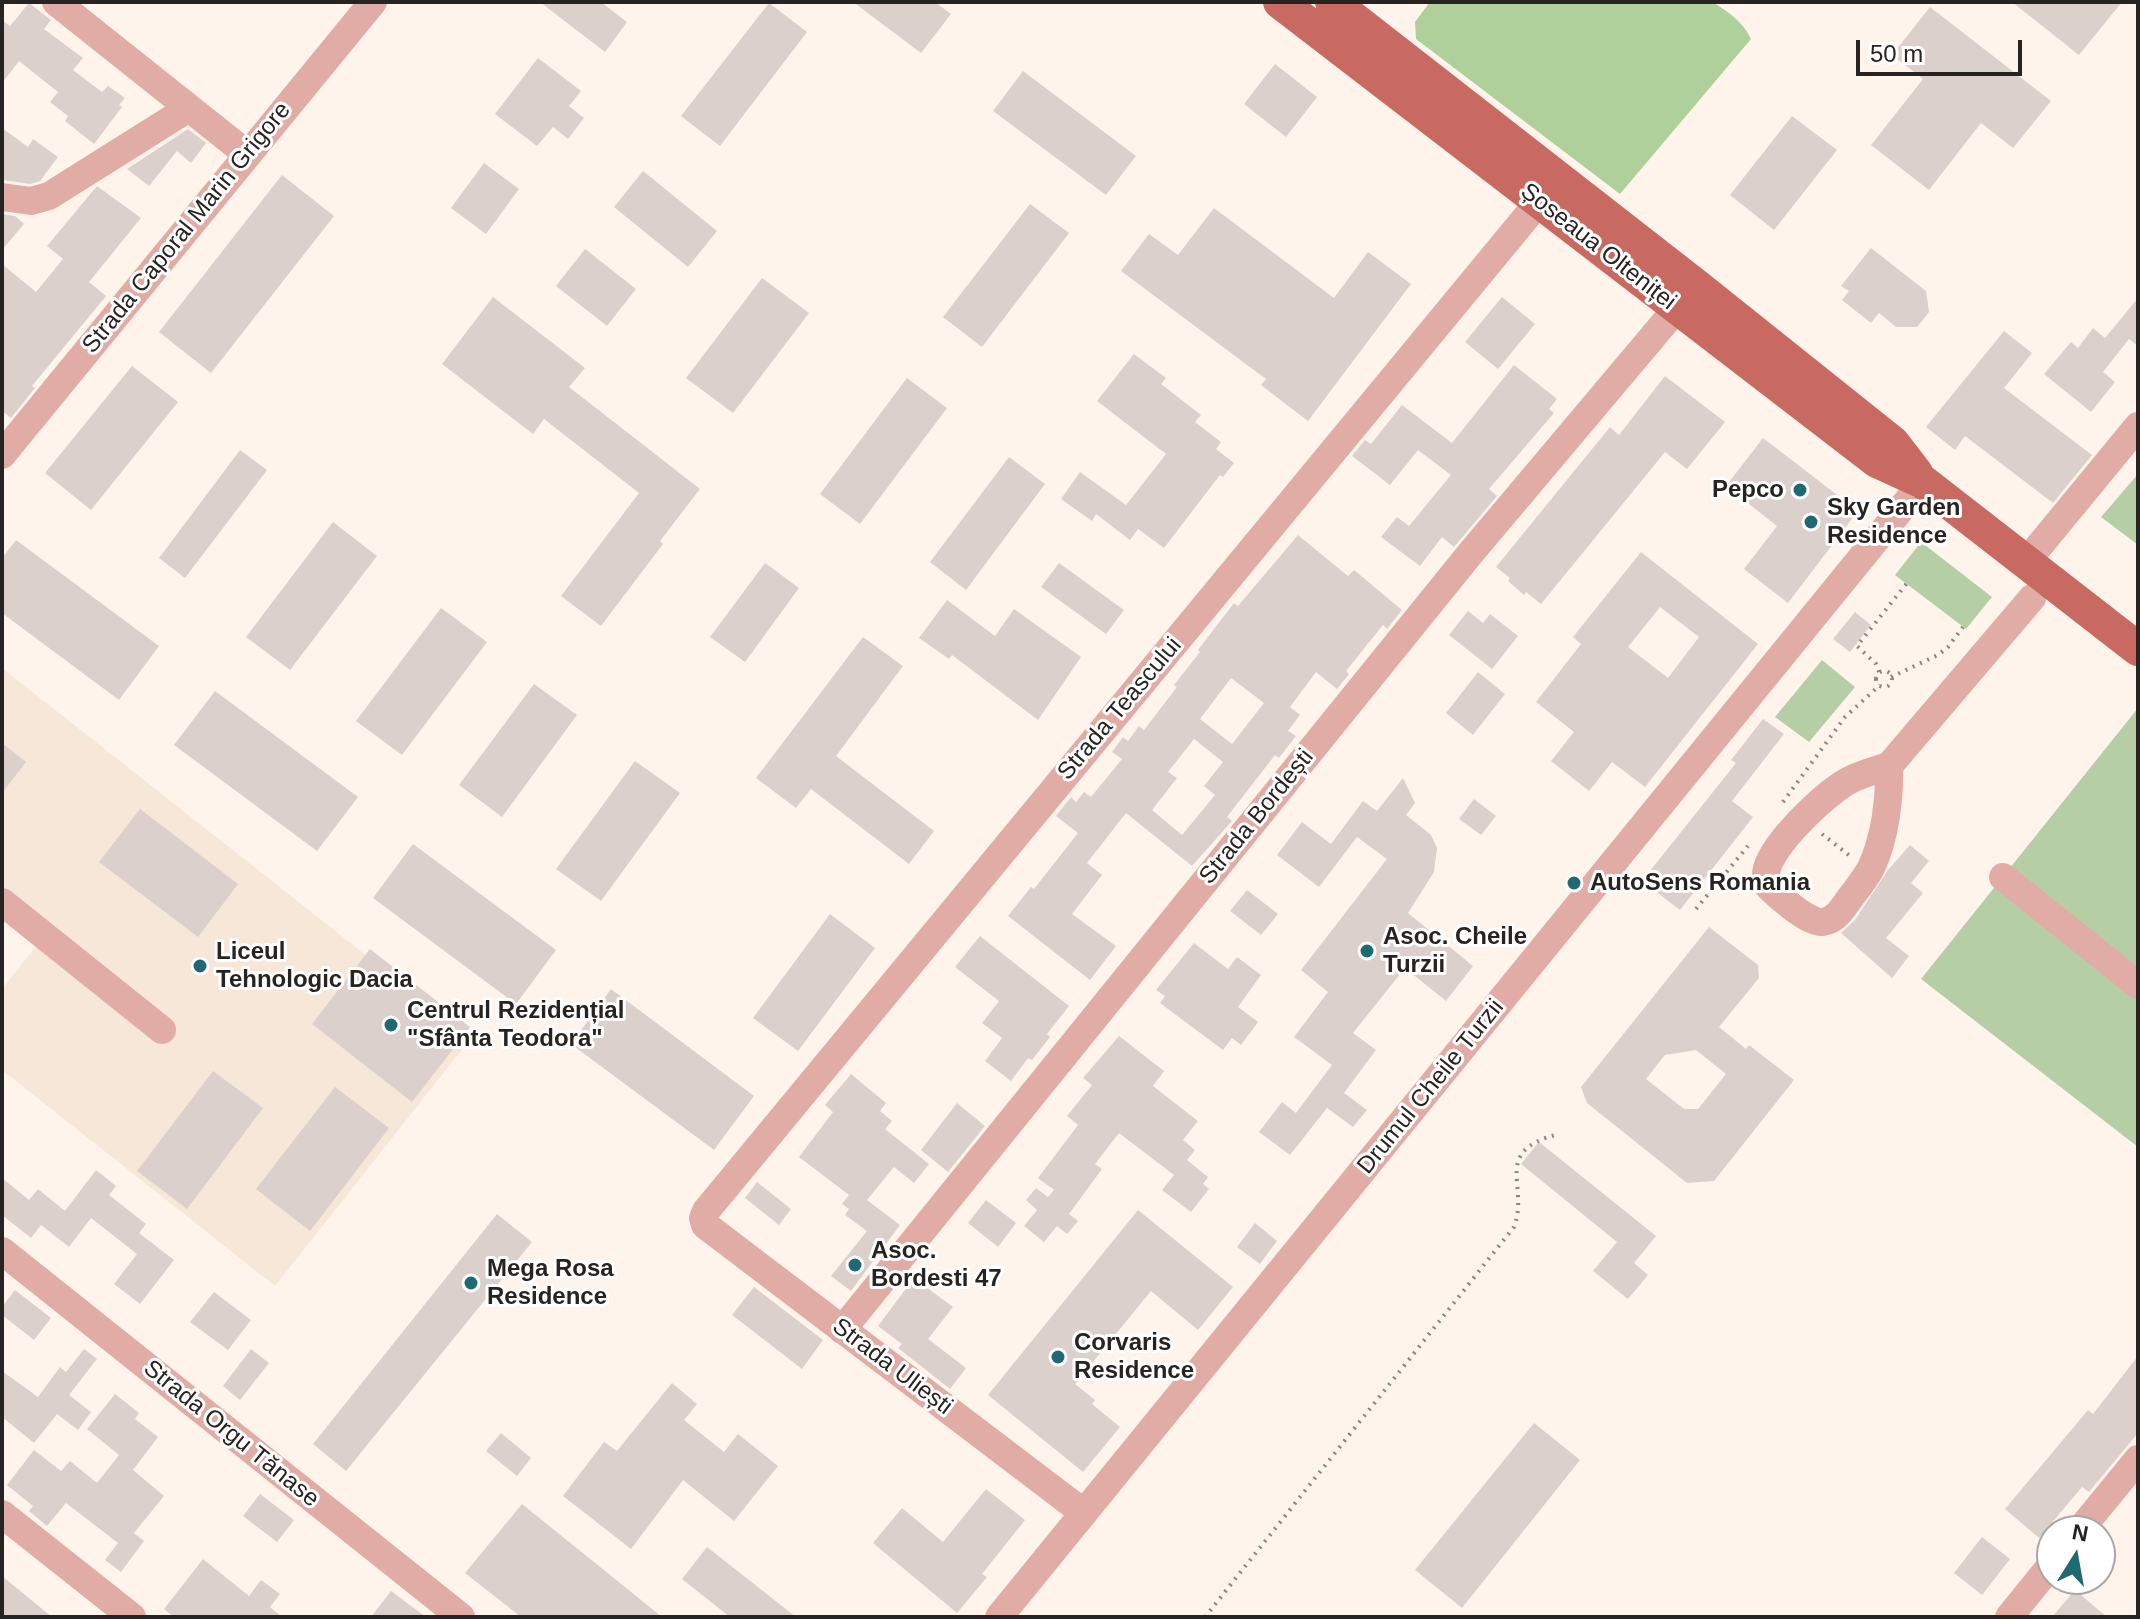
<!DOCTYPE html>
<meta charset="utf-8">
<style>
body{margin:0}
#map{position:relative;width:2140px;height:1619px;overflow:hidden;background:#fef4ec;font-family:Helvetica,sans-serif}
canvas{display:block}
.frame{position:absolute;inset:0;border:4px solid #272320;pointer-events:none}
.north{position:absolute;left:2036px;top:1515px;width:80px;height:80px;box-sizing:border-box;background:#fff;border:2px solid #a9a7a6;border-radius:50%;rotate:11deg;font-size:22px;font-weight:700;line-height:32px;text-align:center;color:#272320}
.north::after{content:'';display:block;margin:auto;width:28px;height:36px;background:#1f6a72;clip-path:polygon(50% 0,100% 100%,50% 72%,0 100%)}
.scale{position:absolute;left:1856px;top:40px;width:166px;height:36px;box-sizing:border-box;border:4px solid #272320;border-top:0;padding-left:10px;font-size:24px;line-height:28px;white-space:nowrap;color:#272320;-webkit-text-stroke:6px #fff;paint-order:stroke}
</style>
<div id="map">
<canvas width="2140" height="1619"></canvas>
<div class="frame"></div>
<div class="north">N</div>
<div class="scale">50 m</div>
</div>
<script>
const g = document.querySelector('canvas').getContext('2d');
g.lineJoin = 'round';
function fill(path, color) { g.fillStyle = color; g.fill(path, 'evenodd'); }
function strokePath(path, color, width, dash) { g.strokeStyle = color; g.lineWidth = width; g.lineCap = dash ? 'butt' : 'round'; g.setLineDash(dash || []); g.stroke(path); }
function drawText(font, color, halo, rows, align = 'center') {
  g.font = font + ' Helvetica,sans-serif'; g.lineWidth = 6; g.setLineDash([]); g.textBaseline = 'middle'; g.strokeStyle = halo; g.fillStyle = color; for (const [text, x, y, turn = 0] of rows) {
    g.save(); g.translate(x, y); g.rotate((+turn || 0) * Math.PI / 180); g.textAlign = isNaN(turn) ? turn : align; if (halo) g.strokeText(text, 0, 0); g.fillText(text, 0, 0); g.restore();
  }
}
fill(new Path2D(`
 M2,668L471,1038L275,1286L2,1070V989L38,944L2,915Z`), '#f6e7d9');
fill(new Path2D(`
 M2138,474V545L2101,517Z
 M1921,542L1992,597L1966,629L1895,575Z
 M1822,660L1855,687L1809,742L1775,717Z
 M2138,708V1147L1921,979Z`), '#b5cea6');
fill(new Path2D(`
 M1430,2H1712C1728,11 1743,22 1751,39L1620,194L1416,39L1415,22Z`), '#afd09a');
fill(new Path2D(`
 M540,2H601L627,22L605,52Z
 M853,2H935L951,14L921,53Z
 M2012,2H2122L2079,55Z
 M29,3L51,20L44,29L83,58L73,70L102,92L108,86L125,98L119,105L122,107L94,144L65,121L68,116L50,102L58,92L19,61L2,83V20L10,26Z
 M769,3L807,32L720,146L681,116Z
 M1930,7L2051,101L2013,148L1981,123L1929,190L1871,145L1923,79L1892,55Z
 M538,58L581,91L569,106L584,118L568,139L553,127L537,146L495,114Z
 M1275,64L1317,97L1286,137L1244,104Z
 M1023,71L1136,156L1106,195L993,111Z
 M1792,116L1837,150L1774,230L1730,195Z
 M2,128L28,147L33,139L58,157L40,181L30,184L2,180Z
 M188,129L206,143L191,163L177,151L149,186L127,169Z
 M484,163L519,189L486,234L451,208Z
 M643,171L717,231L688,267L614,207Z
 M282,175L334,216L211,373L159,332Z
 M97,186L141,218L89,282L106,296L32,386L35,388L11,418L2,411V264L36,292L63,259L47,246Z
 M1030,204L1069,233L982,347L943,317Z
 M1214,208L1334,298L1368,252L1411,284L1308,421L1261,385L1266,379L1121,271L1149,234L1178,255Z
 M2,214L15,216L24,224L2,250Z
 M1871,248L1926,291L1929,312L1917,327H1896L1879,313L1871,323L1842,300L1849,291L1841,286Z
 M585,249L636,289L607,326L556,286Z
 M762,278L809,313L733,413L686,378Z
 M493,297L585,368L569,387L700,489L660,541L663,544L601,626L561,596L639,493L544,419L533,434L442,364Z
 M1502,297L1535,324L1498,369L1465,342Z
 M2138,298V346L2129,339L2103,372L2115,382L2091,412L2044,374L2071,342L2078,348L2093,328L2105,338Z
 M2004,331L2032,353L2004,388L2092,455L2053,503L1965,436L1955,450L1926,427Z
 M1134,354L1166,378L1161,384L1201,415L1195,422L1221,442L1216,449L1234,463L1223,477L1220,475L1164,548L1138,529L1130,540L1096,514L1092,521L1061,499L1080,472L1126,505L1166,454L1097,401Z
 M1514,365L1557,399L1549,409L1554,413L1489,489L1497,496L1454,547L1442,537L1420,566L1381,537L1397,517L1409,526L1451,475L1418,450L1390,485L1352,456L1365,440L1371,444L1402,405L1452,443Z
 M132,366L178,402L91,510L45,473Z
 M1665,376L1725,422L1687,469L1665,452L1541,604L1526,592L1524,595L1508,581L1510,578L1496,567L1610,427L1619,435Z
 M907,378L947,408L860,524L820,494Z
 M1763,438L1858,511L1788,603L1744,569L1777,526L1726,486Z
 M240,450L267,470L185,578L159,558Z
 M1009,457L1045,484L966,590L930,562Z
 M333,522L377,556L290,670L246,637Z
 M1298,535L1348,576L1354,570L1402,610L1387,629L1383,625L1346,671L1349,674L1337,689L1316,672L1290,707L1300,715L1288,731L1296,736L1279,758L1275,755L1227,817L1232,821L1192,866L1126,813L1087,863L1102,875L1072,914L1116,946L1090,980L1008,916L1031,887L1034,889L1078,833L1056,816L1071,797L1076,802L1084,792L1091,797L1122,759L1112,752L1123,737L1128,741L1139,726L1144,730L1177,687L1174,685L1200,652L1198,650L1234,603L1238,606ZM1231,678L1264,703L1232,744L1200,719ZM1194,739L1223,762L1204,786L1215,795L1182,835L1152,810L1177,778L1168,772Z
 M16,540L159,646L119,700L2,613V558Z
 M1641,552L1758,644L1645,787L1612,762L1589,791L1551,761L1574,732L1536,702L1581,644L1573,637ZM1660,607L1699,637L1668,678L1628,647Z
 M765,563L799,588L745,662L710,637Z
 M1059,563L1124,610L1106,634L1041,587Z
 M947,600L995,636L1014,609L1081,657L1038,720L952,655L949,659L919,638Z
 M441,608L487,642L402,755L356,721Z
 M1468,611L1483,623L1490,614L1518,636L1492,669L1449,635Z
 M1855,612L1871,625L1850,652L1833,639Z
 M863,637L903,666L836,756L934,831L909,864L811,789L796,808L756,778Z
 M1478,672L1505,694L1473,735L1446,713Z
 M534,684L577,715L502,817L459,785Z
 M215,691L358,797L317,851L174,745Z
 M1763,719L1784,734L1732,801L1753,817L1680,910L1642,881L1736,763L1731,760Z
 M2,743L26,762L2,793Z
 M635,761L680,793L601,901L556,869Z
 M1403,778L1415,803L1406,815L1431,835L1437,848L1434,872L1408,913L1473,966L1446,1001L1405,968L1353,1033L1376,1050L1344,1093L1367,1110L1353,1127L1327,1108L1290,1155L1259,1132L1282,1102L1296,1113L1332,1065L1294,1037L1328,992L1301,970L1387,859L1357,837L1319,887L1277,855L1302,822L1331,844L1363,801L1377,811Z
 M1474,799L1496,816L1481,835L1459,819Z
 M140,809L238,884L198,937L99,862Z
 M413,844L556,950L516,1004L373,898Z
 M1910,845L1929,861L1911,883L1923,893L1886,938L1909,956L1892,978L1841,933L1855,920L1888,870Z
 M1247,890L1278,914L1261,935L1230,911Z
 M830,914L875,948L798,1051L753,1018Z
 M1709,927L1758,965L1759,978L1719,1027L1746,1049L1749,1045L1794,1080L1714,1181L1687,1183L1587,1103L1581,1087ZM1696,1050L1726,1074L1698,1109H1684L1646,1079L1665,1055Z
 M980,936L1069,1006L1047,1034L1050,1037L1032,1060L1028,1058L1011,1081L985,1061L1002,1038L982,1023L999,1001L955,967Z
 M1194,943L1228,969L1237,957L1261,975L1238,1007L1258,1022L1241,1045L1232,1038L1223,1050L1160,1003L1165,996L1156,990Z
 M370,949L470,1027L412,1102L312,1024Z
 M611,989L754,1096L714,1150L571,1044Z
 M1119,1036L1164,1071L1153,1086L1198,1121L1183,1140L1195,1150L1187,1160L1208,1177L1203,1184L1209,1189L1191,1212L1162,1190L1174,1175L1119,1133L1095,1164L1102,1169L1069,1214L1078,1221L1067,1234L1057,1226L1044,1242L1024,1226L1037,1210L1026,1200L1036,1188L1048,1197L1054,1190L1038,1178L1078,1125L1067,1116L1092,1085L1083,1078Z
 M213,1071L263,1108L187,1209L137,1171Z
 M851,1074L886,1103L880,1111L892,1121L885,1129L929,1164L914,1183L894,1167L867,1200L900,1225L851,1291L831,1276L867,1231L845,1215L849,1209L842,1204L849,1195L799,1157L833,1112L825,1105Z
 M335,1087L389,1128L310,1231L256,1189Z
 M957,1103L985,1126L948,1172L921,1150Z
 M1539,1142L1656,1236L1634,1263L1648,1275L1628,1299L1593,1271L1617,1242L1521,1164Z
 M96,1170L116,1186L109,1195L146,1224L139,1233L174,1260L140,1304L114,1284L137,1254L91,1218L69,1247L41,1225L31,1238L2,1215V1178L29,1200L38,1189L65,1211Z
 M757,1182L791,1209L779,1225L745,1198Z
 M986,1200L1016,1223L998,1247L968,1223Z
 M1138,1210L1233,1287L1198,1330L1151,1291L1075,1384L1095,1400L1092,1404L1120,1427L1083,1472L988,1395Z
 M497,1214L532,1242L346,1471L313,1444Z
 M1255,1223L1277,1241L1260,1264L1237,1247Z
 M914,1278L953,1307L928,1339L966,1368L950,1389L898,1348L902,1344L878,1326Z
 M754,1287L823,1340L802,1369L732,1315Z
 M15,1290L51,1318L34,1340L2,1315V1307Z
 M214,1292L251,1320L228,1350L190,1322Z
 M84,1349L97,1359L69,1395L91,1412L78,1430L57,1414L34,1443L2,1417V1371L38,1397L60,1367L66,1372Z
 M251,1349L269,1363L240,1400L223,1386Z
 M2138,1356V1433L2089,1492L2082,1487L2039,1538L2005,1509L2088,1410L2093,1414Z
 M672,1383L697,1404L684,1420L724,1452L738,1434L778,1466L734,1521L683,1480L631,1549L563,1496L604,1442L617,1451Z
 M115,1394L139,1413L135,1419L158,1437L133,1470L164,1496L134,1533L144,1541L121,1572L105,1560L118,1543L66,1503L47,1526L29,1511L33,1506L7,1485L34,1450L61,1471L70,1461L97,1483L119,1455L87,1429Z
 M1534,1423L1580,1460L1462,1608L1415,1570Z
 M501,1433L531,1458L517,1476L486,1451Z
 M986,1489L1025,1520L982,1574L987,1577L957,1613L873,1543L902,1508L943,1542Z
 M260,1494L294,1520L277,1542L243,1516Z
 M522,1504L620,1583L662,1617H521L465,1573Z
 M1982,1537L2010,1559L1982,1595L1954,1573Z
 M707,1547L796,1617H730L682,1579Z
 M203,1559L249,1596L261,1580L280,1594L270,1607L282,1617H174L164,1609Z
 M2,1576L52,1617H2Z
 M2075,1590L2107,1617H2052Z
 M391,1591L426,1617H371Z`), '#dcd0cc');
strokePath(new Path2D(`
 M1876 679a8 8 0 1 1 16 0a8 8 0 1 1-16 0Z
 M1879,672L1876,664L1857,646L1907,583
 M1891,677L1938,655L1948,647L1963,627
 M1783,802L1845,717L1880,685
 M1822,834L1850,856
 M1696,909L1748,846
 M1205,1617L1514,1227C1530,1186 1490,1151 1559,1134`), '#8c8580', 4, [2, 6]);
strokePath(new Path2D(`
 M56,2L247,154
 M2,197L31,201L49,196L189,108
 M2,455L373,2
 M2026,562L2138,426
 M1889,766C1890,799 1885,838 1871,868C1865,879 1857,889 1850,898C1843,908 1836,920 1823,922C1809,924 1778,896 1768,886C1767,882 1766,878 1766,873C1769,846 1825,794 1848,781C1861,774 1875,770 1889,766L2032,598
 M2003,877L2138,985
 M2,902L162,1030
 M2,1251L461,1617
 M842,1330L1469,555L1677,308
 M1084,1513L705,1225L703,1218L706,1211L1552,186
 M2,1514L132,1617
 M2079,1531L2138,1459
 M999,1617L1923,482
 M2009,1617L2052,1564`), '#e2aca6', 28);
strokePath(new Path2D(`
 M1280,2L1877,461L1923,482L2138,649
 M1332,2L1695,285L1893,443L1916,473`), '#c86a62', 34);
for (const [x, y, r, color] of [
 [1800,490,8,"#1f6a72"],
 [1811,522,8,"#1f6a72"],
 [1574,883,8,"#1f6a72"],
 [1367,951,8,"#1f6a72"],
 [200,966,8,"#1f6a72"],
 [391,1025,8,"#1f6a72"],
 [855,1265,8,"#1f6a72"],
 [471,1283,8,"#1f6a72"],
 [1058,1357,8,"#1f6a72"]
]) { const dot = new Path2D(); dot.arc(x, y, r, 0, 2 * Math.PI); g.fillStyle = color; g.fill(dot); strokePath(dot, '#fff', 3); }
drawText('24px', '#272320', '#fff', [
 ["Strada Caporal Marin Grigore",187,228,-51],
 ["Șoseaua Olteniței",1598,247,38],
 ["Strada Teascului",1120,709,-50],
 ["Strada Bordești",1257,817,-51],
 ["Drumul Cheile Turzii",1431,1087,-51],
 ["Strada Uliești",892,1367,37],
 ["Strada Orgu Tănase",231,1434,39]
]);
drawText('bold 24px', '#272320', '#fff', [
 ["Pepco",1784,490,"right"],
 ["Sky Garden",1827,508],
 ["Residence",1827,536],
 ["AutoSens Romania",1590,883],
 ["Asoc. Cheile",1383,937],
 ["Turzii",1383,965],
 ["Liceul",216,952],
 ["Tehnologic Dacia",216,980],
 ["Centrul Rezidențial",407,1011],
 ["\"Sfânta Teodora\"",407,1039],
 ["Asoc.",871,1251],
 ["Bordesti 47",871,1279],
 ["Mega Rosa",487,1269],
 ["Residence",487,1297],
 ["Corvaris",1074,1343],
 ["Residence",1074,1371]
], 'left');
</script>
